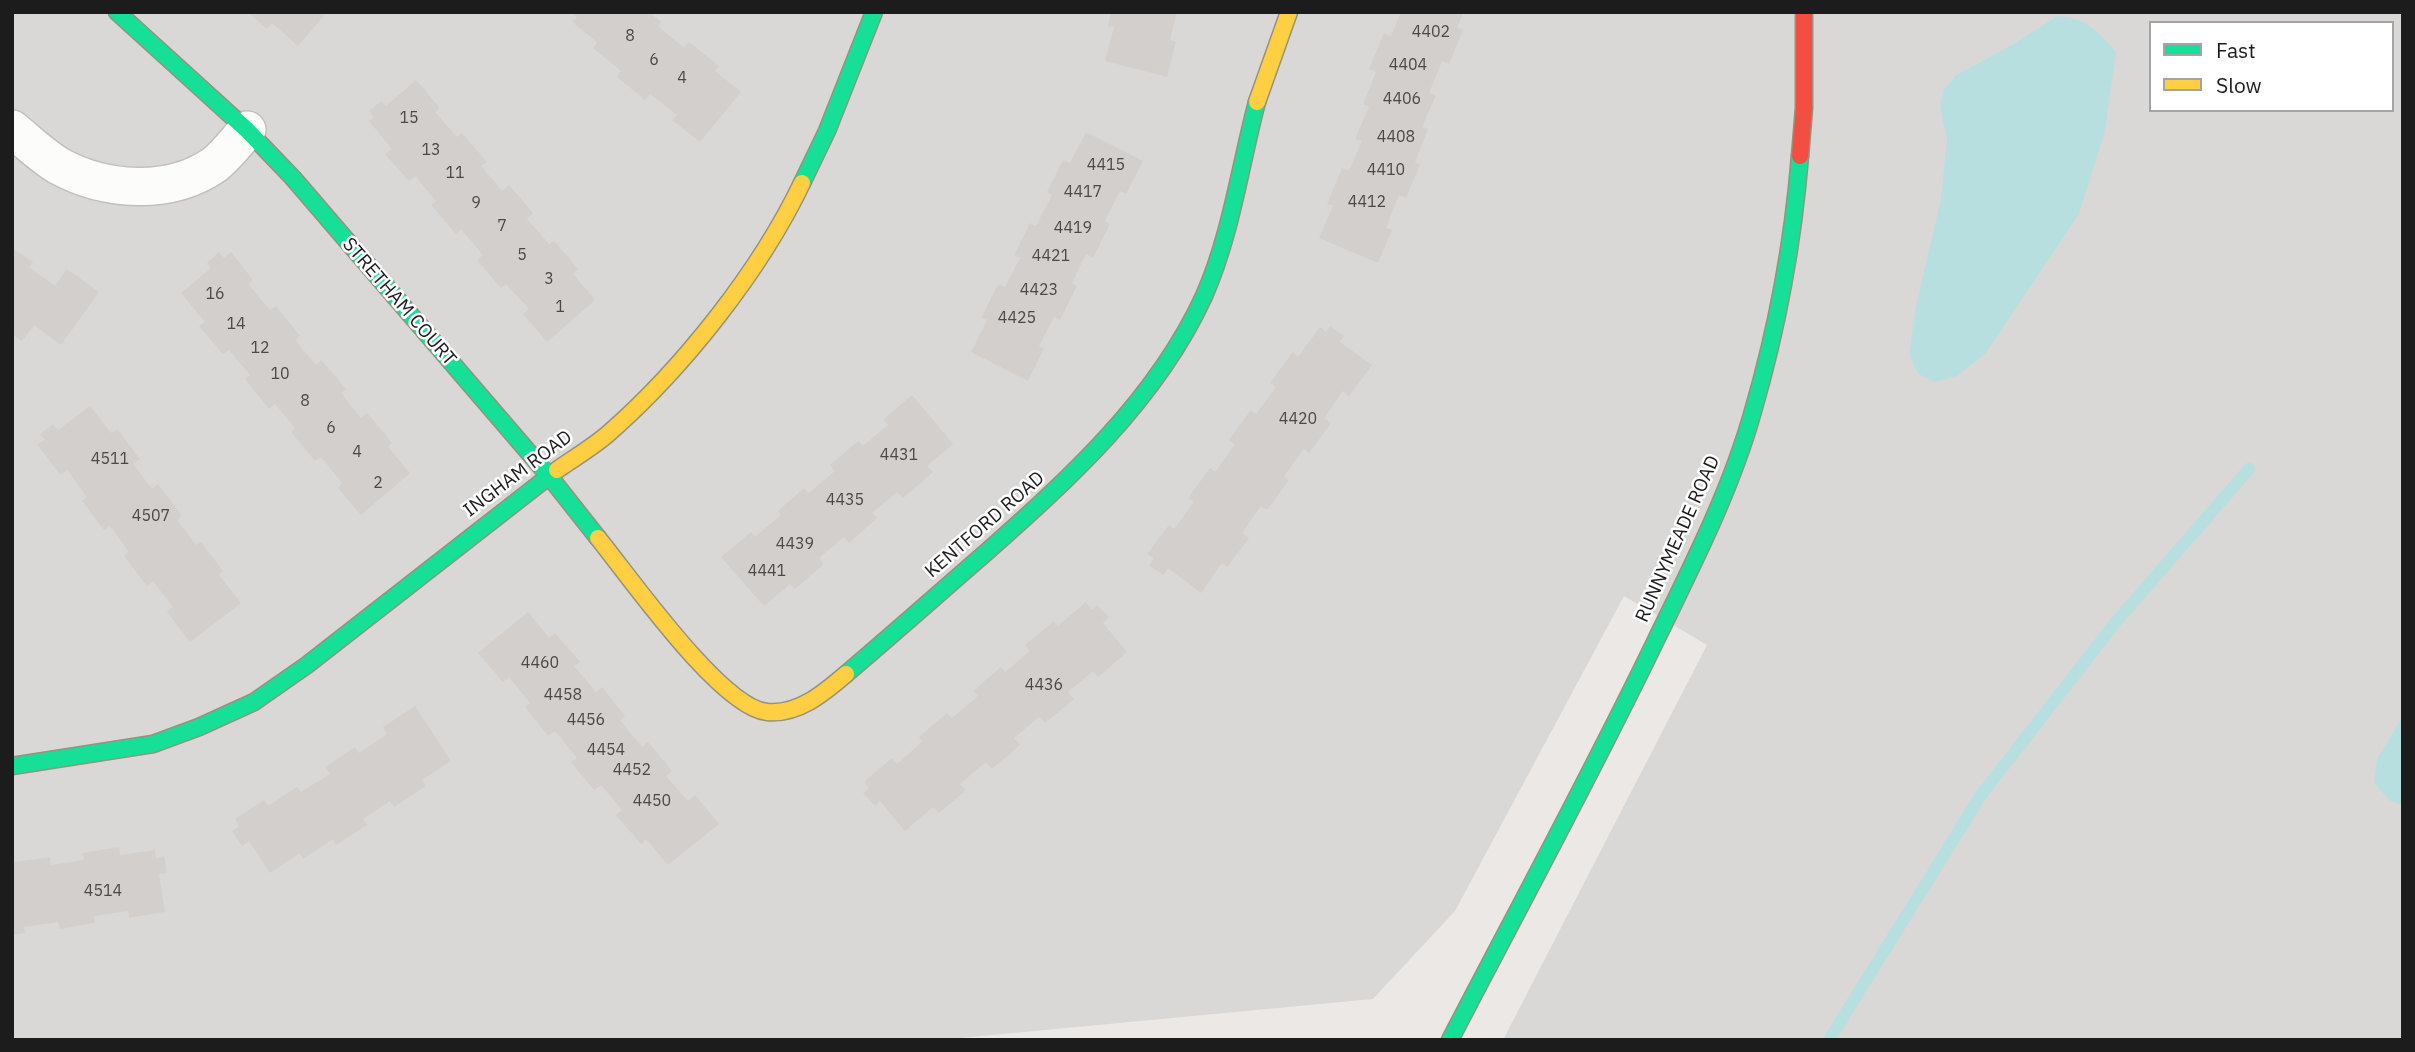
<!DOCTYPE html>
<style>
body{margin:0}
#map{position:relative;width:2415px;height:1052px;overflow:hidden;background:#ebe8e5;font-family:"IBM Plex Sans",sans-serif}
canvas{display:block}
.frame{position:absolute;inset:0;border:14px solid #1c1c1c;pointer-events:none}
.legend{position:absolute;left:2149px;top:21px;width:245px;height:91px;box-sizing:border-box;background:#fff;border:2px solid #a4a4a4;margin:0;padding:9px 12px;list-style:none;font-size:21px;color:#1c1c1c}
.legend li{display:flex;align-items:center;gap:14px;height:35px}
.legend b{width:35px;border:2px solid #a4a4a4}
</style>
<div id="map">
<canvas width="2415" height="1052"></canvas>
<div class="frame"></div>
<ul class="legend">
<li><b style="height:9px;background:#16e098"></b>Fast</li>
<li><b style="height:9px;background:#ffcf43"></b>Slow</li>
</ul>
</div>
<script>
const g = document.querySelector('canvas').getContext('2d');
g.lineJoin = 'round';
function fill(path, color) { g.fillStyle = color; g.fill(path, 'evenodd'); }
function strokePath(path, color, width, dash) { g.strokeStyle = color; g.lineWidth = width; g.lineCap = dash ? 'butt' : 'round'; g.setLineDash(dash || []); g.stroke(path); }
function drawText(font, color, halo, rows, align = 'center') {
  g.font = font + ' "IBM Plex Sans",sans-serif'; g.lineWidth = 5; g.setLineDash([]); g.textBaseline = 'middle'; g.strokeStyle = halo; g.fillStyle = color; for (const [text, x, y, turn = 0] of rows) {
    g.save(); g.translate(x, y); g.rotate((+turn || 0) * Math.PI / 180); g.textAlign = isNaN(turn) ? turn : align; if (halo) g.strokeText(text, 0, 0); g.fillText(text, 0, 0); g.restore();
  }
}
fill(new Path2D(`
 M12,12H2403V1040H1503L1707,645L1624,596L1455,911L1373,999L939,1040H12ZM2151,23H2392V110H2151Z`), '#dad8d6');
fill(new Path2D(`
 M2057,16C2088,18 2096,30 2116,52L2105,131L2079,214L1985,354L1957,376L1935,382L1918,374L1909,353L1916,306L1941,199L1947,139L1940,107L1943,91L1956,75L2014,44Z
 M2403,716V805L2390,801L2374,783L2377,759Z`), '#b8dfdf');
strokePath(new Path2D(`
 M1829,1040L1981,795L2115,623L2249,469`), '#b8dfdf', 12);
fill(new Path2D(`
 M248,12H327L298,46L272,23L267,29Z
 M571,12H649L661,22L658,26L684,48L689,42L719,66L715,71L741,92L700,142L672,120L677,115L650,94L645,100L617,77L621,71L593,48L597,42L572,22L577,17Z
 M1111,12H1177L1170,39L1176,42L1167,77L1105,61L1114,27L1108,26Z
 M1401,12H1464L1457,27L1463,30L1449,64L1442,61L1429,93L1436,95L1422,127L1428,129L1415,162L1420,165L1406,198L1399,195L1386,228L1392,230L1378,263L1319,238L1333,206L1327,204L1342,168L1349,171L1362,141L1355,139L1369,107L1363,104L1376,72L1369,69L1384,33L1391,36Z
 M416,80L440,108L435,112L457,137L462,133L487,162L481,166L502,191L509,185L533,213L527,219L549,244L554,241L578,269L573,274L595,300L547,342L523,314L529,309L506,284L501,288L477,260L483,255L461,229L456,234L431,205L436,201L415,176L409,181L385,154L392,149L369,121L374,117L369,111L381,101L386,106Z
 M1086,132L1143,161L1126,194L1120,191L1105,221L1110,224L1093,258L1086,254L1072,283L1077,286L1060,320L1054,317L1039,346L1044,349L1028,381L971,352L987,320L981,318L998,284L1005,287L1020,258L1014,255L1030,223L1036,226L1052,195L1047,192L1063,160L1070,163Z
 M12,248L33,262L29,267L55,286L67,269L99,292L61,345L34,325L22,341L12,334Z
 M219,252L224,258L231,252L253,280L248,284L270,310L276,306L300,336L295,340L316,365L321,360L346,389L341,393L361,418L367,413L392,443L388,447L410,473L361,515L338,488L342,483L321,457L315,461L291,432L295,428L275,404L269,409L245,379L250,375L229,350L223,354L199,326L205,322L181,293L211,268L207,263Z
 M1330,326L1344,336L1340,342L1372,365L1349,396L1343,391L1324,418L1331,423L1309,453L1304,449L1284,476L1289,480L1267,510L1261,506L1242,533L1249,538L1227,567L1222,563L1201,593L1168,568L1163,575L1149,565L1154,558L1147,554L1169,525L1174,529L1194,502L1188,498L1210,468L1215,472L1235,445L1229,440L1251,410L1256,414L1276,387L1270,383L1293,352L1298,357L1320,327L1326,332Z
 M912,395L953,444L927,466L933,472L903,498L897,492L872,513L877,518L849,543L844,537L819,558L824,564L795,589L790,584L764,606L721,557L751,532L755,537L781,515L778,511L804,488L809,493L835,471L830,465L858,441L863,446L888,425L884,419Z
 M90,406L111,433L117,429L140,459L133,464L152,489L158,484L182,516L177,520L196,545L201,542L223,571L219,575L241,603L190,642L167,612L173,607L153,581L147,586L124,556L129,552L110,526L104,530L82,501L87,497L67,470L60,475L37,444L45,440L40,434L53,424L58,430Z
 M1086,602L1092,610L1097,605L1109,617L1103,623L1127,652L1098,677L1093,671L1068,692L1074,699L1045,723L1039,717L1014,738L1020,745L992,769L986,762L960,784L966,790L939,813L933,807L905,831L880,801L875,806L863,793L869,788L864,782L892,758L897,764L922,742L919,737L947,713L952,718L978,696L973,691L1001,667L1005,672L1030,651L1025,645L1054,621L1058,626Z
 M528,612L549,638L555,633L580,662L574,666L596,692L602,687L625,716L620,720L642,747L648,742L672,771L666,776L688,801L695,795L719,824L668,865L646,839L641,844L616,815L622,810L601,785L594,790L571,762L577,758L555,731L548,736L525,707L530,703L509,677L503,682L478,653Z
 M415,706L451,761L422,780L426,786L394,807L390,801L363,819L367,825L336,845L333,839L303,859L300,853L270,873L249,841L242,846L232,831L239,826L235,819L264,800L268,806L297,787L301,792L330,774L325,767L355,747L359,753L387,734L383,727Z
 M119,847L120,855L155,850L156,858L164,856L167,873L159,874L165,912L129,918L128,911L94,916L95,923L60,929L58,922L24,927L25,933L12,935L14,862L50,857L51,865L84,860L83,853Z`), '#d3cfcd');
const street = new Path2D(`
 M12,129C27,141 42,156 59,166C105,191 169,196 214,165C226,156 237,141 247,130`);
const fast = new Path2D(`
 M117,12L247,130L293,178L549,476L598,538
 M802,183L827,131L874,12
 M846,674C892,635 937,595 982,556C1067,481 1156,401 1204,296C1231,235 1240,166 1257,102
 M12,766L153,744L199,727L254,702L307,665L557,470
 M1450,1040C1519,907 1591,775 1656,640C1692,566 1731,490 1753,411C1777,329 1793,242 1800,156`);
const slow = new Path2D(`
 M1257,102L1289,12
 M557,470C574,458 593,447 609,433C683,368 760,271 802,183
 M598,538C629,576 721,708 767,712C798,715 824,693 846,674`);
const jam = new Path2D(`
 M1800,156L1804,108V12`);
strokePath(street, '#c2c0bf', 40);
strokePath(fast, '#95927d', 19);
strokePath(slow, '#95927d', 19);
strokePath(jam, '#95927d', 19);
strokePath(street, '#fcfcfb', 37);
strokePath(fast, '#16e098', 16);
strokePath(slow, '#ffcf43', 16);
strokePath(jam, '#f24e42', 16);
drawText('16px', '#4a4948', null, [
 ["4402",1431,32],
 ["8",630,36],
 ["6",654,60],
 ["4404",1408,65],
 ["4",682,78],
 ["4406",1402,99],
 ["15",409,118],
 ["4408",1396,137],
 ["13",431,150],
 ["4415",1106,165],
 ["4410",1386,170],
 ["11",455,173],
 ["4417",1083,192],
 ["4412",1367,202],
 ["9",476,203],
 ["7",502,226],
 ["4419",1073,228],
 ["5",522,255],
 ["4421",1051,256],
 ["3",549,279],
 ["4423",1039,290],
 ["16",215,294],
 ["1",560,307],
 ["4425",1017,318],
 ["14",236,324],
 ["12",260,348],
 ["10",280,374],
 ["8",305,401],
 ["4420",1298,419],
 ["6",331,428],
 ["4",357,452],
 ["4431",899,455],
 ["4511",110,459],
 ["2",378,483],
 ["4435",845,500],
 ["4507",151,516],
 ["4439",795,544],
 ["4441",767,571],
 ["4460",540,663],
 ["4436",1044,685],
 ["4458",563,695],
 ["4456",586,720],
 ["4454",606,750],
 ["4452",632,770],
 ["4450",652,801],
 ["4514",103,891]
]);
drawText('19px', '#1c1c1c', '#fff', [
 ["STRETHAM COURT",399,302,49],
 ["INGHAM ROAD",518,474,-37],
 ["KENTFORD ROAD",985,525,-41],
 ["RUNNYMEADE ROAD",1678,539,-66]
]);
</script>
